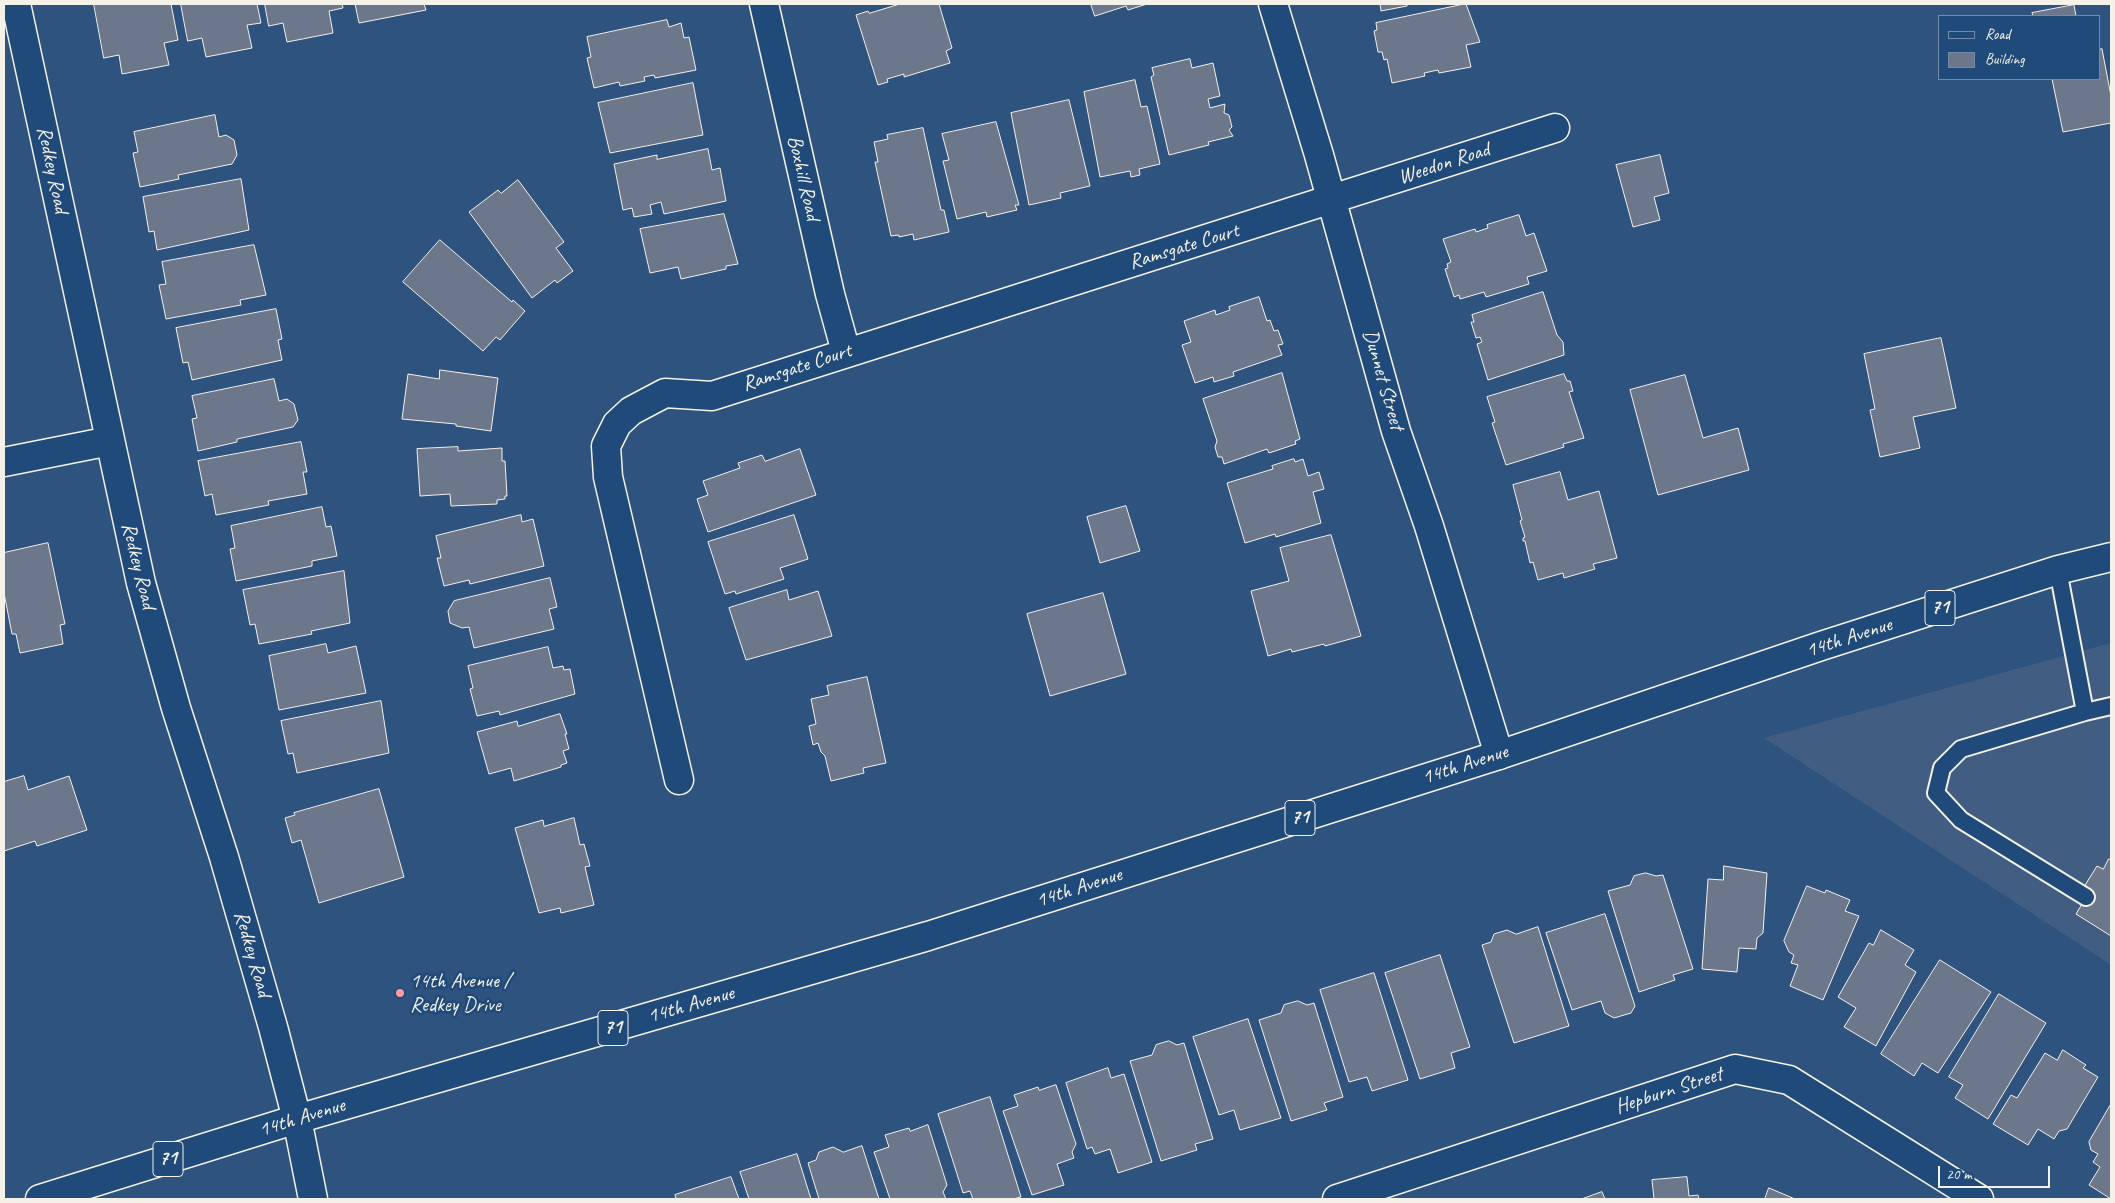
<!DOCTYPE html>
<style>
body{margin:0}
#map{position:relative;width:2115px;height:1203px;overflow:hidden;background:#2e537e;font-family:Caveat,sans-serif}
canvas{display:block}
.frame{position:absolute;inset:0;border:5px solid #f4f1e8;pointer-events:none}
.legend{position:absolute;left:1938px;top:15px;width:162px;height:65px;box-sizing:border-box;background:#1f4a7a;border:1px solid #748da6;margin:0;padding:6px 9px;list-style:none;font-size:15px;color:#f4f1e8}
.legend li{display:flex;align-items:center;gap:10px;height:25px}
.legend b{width:25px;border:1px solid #748da6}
.scale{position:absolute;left:1938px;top:1166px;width:112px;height:22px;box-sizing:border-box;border:2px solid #f4f1e8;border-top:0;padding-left:6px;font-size:15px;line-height:18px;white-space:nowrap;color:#f4f1e8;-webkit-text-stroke:4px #1f4a7a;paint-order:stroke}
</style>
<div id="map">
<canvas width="2115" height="1203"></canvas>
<div class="frame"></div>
<ul class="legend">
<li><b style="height:6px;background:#1f4a7a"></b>Road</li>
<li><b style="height:14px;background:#6c778c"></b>Building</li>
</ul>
<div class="scale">20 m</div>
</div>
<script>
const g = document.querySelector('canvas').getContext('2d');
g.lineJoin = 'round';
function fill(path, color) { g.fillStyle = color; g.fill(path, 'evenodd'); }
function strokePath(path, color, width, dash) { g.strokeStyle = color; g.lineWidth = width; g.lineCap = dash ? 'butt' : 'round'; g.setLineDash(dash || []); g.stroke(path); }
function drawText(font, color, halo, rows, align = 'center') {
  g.font = font + ' Caveat,sans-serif'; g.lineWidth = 5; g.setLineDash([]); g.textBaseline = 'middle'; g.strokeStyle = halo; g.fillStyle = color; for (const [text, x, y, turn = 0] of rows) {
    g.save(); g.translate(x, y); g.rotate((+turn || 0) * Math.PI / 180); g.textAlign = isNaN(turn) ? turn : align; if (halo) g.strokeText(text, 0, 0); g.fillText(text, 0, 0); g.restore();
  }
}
fill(new Path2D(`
 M2111,643V965L1764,738Z`), '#415e82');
const building = new Path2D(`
 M94,4H171L178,40L164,43L169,65L122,74L119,55L104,58Z
 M181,4H257L261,23L247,25L252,48L206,57L202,38L188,41Z
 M265,4H342L343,8L329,11L333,33L287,42L283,23L269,26Z
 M350,4H424L426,10L359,23L355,4Z
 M900,4H939L952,48L946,51L950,63L904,77V74L887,79L888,82L878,85L856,15L868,11L869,13Z
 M1091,4H1147L1128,10L1126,6L1095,16Z
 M1372,4H1407V6L1381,11L1380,4Z
 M1466,4L1480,42L1466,45L1471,67L1439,73L1438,70L1424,73L1425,76L1392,83L1387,59L1384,60L1382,52H1378L1374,31L1377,30L1376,23Z
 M2074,5L2076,16H2033L2032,13Z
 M667,20L669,27L681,23L684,38L689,37L696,70L655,78L654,75L644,77L645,81L620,86L619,82L594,88L587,58L591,57L587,37Z
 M2102,49L2111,96V123L2063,132L2052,79H2099V50Z
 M1190,59L1192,68L1213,63L1220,96L1208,99L1210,108L1225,104L1224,113L1229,115L1232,127L1229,130L1233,136L1208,142L1209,145L1169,155L1151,77L1154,75L1152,68Z
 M1135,80L1141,107L1147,106L1160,164L1139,169L1140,175L1131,177L1130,171L1100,177L1084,92Z
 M693,83L703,135L610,153L598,103Z
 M1069,100L1090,186L1060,193L1061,198L1029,205L1011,113Z
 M215,115L219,137L226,135L234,140L237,155L232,164L178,175L179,179L140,187L133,153L138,152L134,132Z
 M996,122L1019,205H1015L1017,210L987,217L986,212L957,219L943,161L949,160L942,134Z
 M923,128L941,210H944L949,232L914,240L913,234L899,237V235L891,236L875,162H878L874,142L888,139L887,135Z
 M708,149L712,170L720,168L726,201L664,214L661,202L650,205L652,214L634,217L632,208L623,210L614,164L657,155V159Z
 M1660,155L1669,193L1654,197L1660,220L1633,227L1616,165Z
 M241,179L249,230L157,250L154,231L149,232L143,197Z
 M518,180L564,242L556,248L573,271L557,283L555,280L532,298L469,212L498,190L501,193Z
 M724,214L738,264L726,266V269L681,279L678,267L650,273L640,229Z
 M1519,215L1526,236L1534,233L1547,271L1527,277L1529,284L1486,297L1484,292L1460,299L1459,295L1454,297L1445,269L1448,268L1447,264L1451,262L1443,239L1475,229L1476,232L1488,228L1487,225Z
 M440,240L512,302L513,300L525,311L500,340L496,337L483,351L403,282Z
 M254,245L266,295L240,300L241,305L166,319L159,285L166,284L162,262Z
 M1543,292L1557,335L1563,342L1564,355L1488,380L1477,344L1482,342L1480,337L1476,338L1471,322H1474L1472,315Z
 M1259,297L1267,321L1270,320L1274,331L1278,330L1283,344L1278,345L1282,355L1233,372L1234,376L1214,382L1213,377L1195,383L1182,345L1191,342L1184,321L1215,310L1216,315L1230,310L1229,307Z
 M276,309L282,339L278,340L282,360L192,380L188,362L183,363L176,328Z
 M1941,338L1956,408L1913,417L1920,448L1880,457L1870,410L1875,409L1864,354Z
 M440,370L498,378L491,431L456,426V424L402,419L408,374L439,379Z
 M1282,373L1300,439L1295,441L1296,444L1269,453L1267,449L1224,464L1222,457H1218L1215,447L1217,441L1203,399Z
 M1564,374L1567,381H1570L1573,391L1569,392L1584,438L1563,444L1564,447L1506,465L1492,423L1495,422L1487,397Z
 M1685,375L1703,438L1738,428L1749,470L1658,495L1630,390Z
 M274,379L279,401L287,399L294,404L298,420L293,427L237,439V442L198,451L192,419L197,418L192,396Z
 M301,442L307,472H303L307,494L268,501L269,505L216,515L212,494L205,496L198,461Z
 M458,447V451L502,448V461H505L507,496H505V499L497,500V504L451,506L450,494L420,496L417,449Z
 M800,449L816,495L708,532L697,499L708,495L703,481L740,468L738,463L762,455L765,461Z
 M1294,459L1295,462L1303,459L1308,476L1319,472L1324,489L1313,492L1321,523L1276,537L1275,534L1245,543L1227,483L1273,469L1272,466Z
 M1560,472L1568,500L1599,491L1617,558L1593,564L1595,569L1564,578L1563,573L1538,580L1533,562L1530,563L1525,541H1523V538L1525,537L1520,521L1522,520L1513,485Z
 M1126,506L1140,551L1100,563L1087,517Z
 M322,507L326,527L331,526L337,556L312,561V566L236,581L230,549L235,548L231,526Z
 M521,515L522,522L533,519L544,566L470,584L469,580L444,586L437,558H441L436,536Z
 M794,515L808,559L780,568L784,579L736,594L735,591L725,594L708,542Z
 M1331,535L1361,636L1325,646L1324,644L1292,652L1291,649L1268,656L1251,591L1289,581L1280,548Z
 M48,543L65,624L60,625L63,644L20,653L16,634H12L4,593V553Z
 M344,571L350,623L311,631L312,634L259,644L255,624L250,625L243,590Z
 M550,578L557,607L549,609L554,629L474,648L469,627L462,628L450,623L448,611L454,601Z
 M787,590L789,600L818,591L832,636L746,660L729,608Z
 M1103,593L1126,674L1050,696L1027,614Z
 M326,644L328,653L356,646L366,693L279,710L269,656Z
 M548,647L553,668L563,666L564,670L570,669L575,694L500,715L499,711L477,716L470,689L473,688L468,666Z
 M867,677L886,763L863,768L864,773L831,781L825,756L821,752L818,743L813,745L809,726L816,724L811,699L829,695L827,686Z
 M381,701L389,753L297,773L293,753L288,754L281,721Z
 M560,714L567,734H565L569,749L563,751L567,763L561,765V767L514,781L511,768L489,774L477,732L517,721L518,726Z
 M24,776L28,790L69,776L87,830L37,846L35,841L4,851V782Z
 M379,789L404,877L319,903L301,840L292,843L285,818L295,815L294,813Z
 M574,818L580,845L584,844L590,866L585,867L594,905L561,913L560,908L539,913L515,828L543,820L544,826Z
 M2109,859L2111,860V936L2076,914L2088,894L2082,890L2097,866L2103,869Z
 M1724,866L1767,873L1763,933L1757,938L1756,949L1739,948L1737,972L1702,969L1708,879L1723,880Z
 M1646,873L1656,876L1663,875L1693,969L1673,975L1675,980L1639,992L1608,891L1630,885L1634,876Z
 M1807,886L1825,893L1826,890L1850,900L1845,911L1859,916L1823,1000L1790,986L1798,965L1791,963L1794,955L1789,952L1784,941Z
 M1605,914L1635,1006L1631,1013L1614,1018L1605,1013L1601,1001L1572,1010L1546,933Z
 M1538,927L1569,1026L1514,1043L1482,945L1491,942L1494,934L1507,930L1516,934Z
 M1881,930L1914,950L1905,965L1916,972L1876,1046L1844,1027L1856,1008L1838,997L1869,943L1873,945Z
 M1440,955L1470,1047L1451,1053L1455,1068L1420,1079L1385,973Z
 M1940,960L1991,992L1938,1073L1922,1063L1914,1076L1881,1054Z
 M1374,973L1408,1080L1372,1091L1367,1077L1349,1082L1320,990Z
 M1999,994L2046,1023L1988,1119L1955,1098L1963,1085L1949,1077Z
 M1298,1001L1307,1005L1314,1003L1343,1097L1324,1103L1327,1110L1291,1121L1259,1020L1281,1013L1284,1005Z
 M1248,1019L1281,1118L1240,1130L1234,1110L1219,1115L1193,1037Z
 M1169,1041L1177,1045L1184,1043L1213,1139L1195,1144L1197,1150L1161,1161L1130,1061L1152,1055L1156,1045Z
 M2063,1050L2086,1065L2083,1068L2098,1077L2067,1129L2059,1131L2054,1139L2038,1129L2028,1145L1993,1124L2011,1095L2017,1098L2045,1053L2057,1060Z
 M1108,1068L1111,1078L1124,1074L1152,1162L1118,1173L1110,1149L1095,1154L1092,1147L1087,1149L1066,1083Z
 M1056,1085L1076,1144L1072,1152L1074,1158L1057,1164L1064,1185L1032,1195L1003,1111L1018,1106L1014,1095L1038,1087L1039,1090Z
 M990,1097L1021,1197L1013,1199H973L970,1191L963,1193L938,1114Z
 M2111,1104V1199L2089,1185L2100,1167L2093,1162L2098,1154L2091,1150L2089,1142Z
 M928,1125L947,1185L943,1192L946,1199H890L874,1152L889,1147L885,1135L909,1128L910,1131Z
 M862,1146L879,1199H819L808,1163L816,1160L819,1152L833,1147L843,1152Z
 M797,1154L811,1199H749L740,1172Z
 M731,1177L739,1199H676L675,1195Z
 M1687,1177L1689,1196L1698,1195L1699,1199H1654L1652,1180Z
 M1769,1188L1795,1199H1765Z
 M1602,1192L1605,1199H1582Z`);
fill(building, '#6c778c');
strokePath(building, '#f4f1e8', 1);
const service = new Path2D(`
 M2058,570L2085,712L2111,706
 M2085,712L1961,749L1942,768L1936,793L1961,820L2086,897`);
const minor = new Path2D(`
 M16,4L141,583L176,708L224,857L273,1027L297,1119L313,1199
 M764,4L830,294L846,352
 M1273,4L1319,155L1396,431L1429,526L1499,755
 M4,462L110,441
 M679,780L608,477L606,446L617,424L631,411L665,393L712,396L1555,128
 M1337,1199L1735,1069L1789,1080L1979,1199`);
const primary = new Path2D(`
 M40,1199L297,1119L928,936L1499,755L1821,646L2058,570L2111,557`);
strokePath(service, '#f4f1e8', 20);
strokePath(minor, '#f4f1e8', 31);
strokePath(primary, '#f4f1e8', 31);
strokePath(service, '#1f4a7a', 16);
strokePath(minor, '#1f4a7a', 28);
strokePath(primary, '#1f4a7a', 28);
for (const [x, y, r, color] of [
 [400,993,5,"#ff9aa2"]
]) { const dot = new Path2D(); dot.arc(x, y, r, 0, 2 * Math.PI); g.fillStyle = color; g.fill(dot); strokePath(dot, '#1f4a7a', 2); }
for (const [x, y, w] of [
 [1940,608,30],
 [1300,818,30],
 [613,1028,30],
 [168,1159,30]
]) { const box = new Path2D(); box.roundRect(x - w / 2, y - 17.5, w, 35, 4); g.fillStyle = '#1f4a7a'; g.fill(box); strokePath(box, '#f4f1e8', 1); }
drawText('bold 20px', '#f4f1e8', null, [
 ["71",1940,608],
 ["71",1300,818],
 ["71",613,1028],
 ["71",168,1159]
]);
drawText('21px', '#f4f1e8', '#1f4a7a', [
 ["Weedon Road",1444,164,-18],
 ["Redkey Road",52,170,78],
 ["Boxhill Road",803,178,77],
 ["Ramsgate Court",1184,247,-17],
 ["Ramsgate Court",797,368,-18],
 ["Dunnet Street",1383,380,74],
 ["Redkey Road",138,566,76],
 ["14th Avenue",1849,638,-18],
 ["14th Avenue",1465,765,-18],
 ["14th Avenue",1079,888,-18],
 ["Redkey Road",252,954,74],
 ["14th Avenue",691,1005,-16],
 ["Hepburn Street",1669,1091,-18],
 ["14th Avenue",302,1118,-17]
]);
drawText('21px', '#f4f1e8', '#1f4a7a', [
 ["14th Avenue /",410,981],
 ["Redkey Drive",410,1005]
], 'left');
</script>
